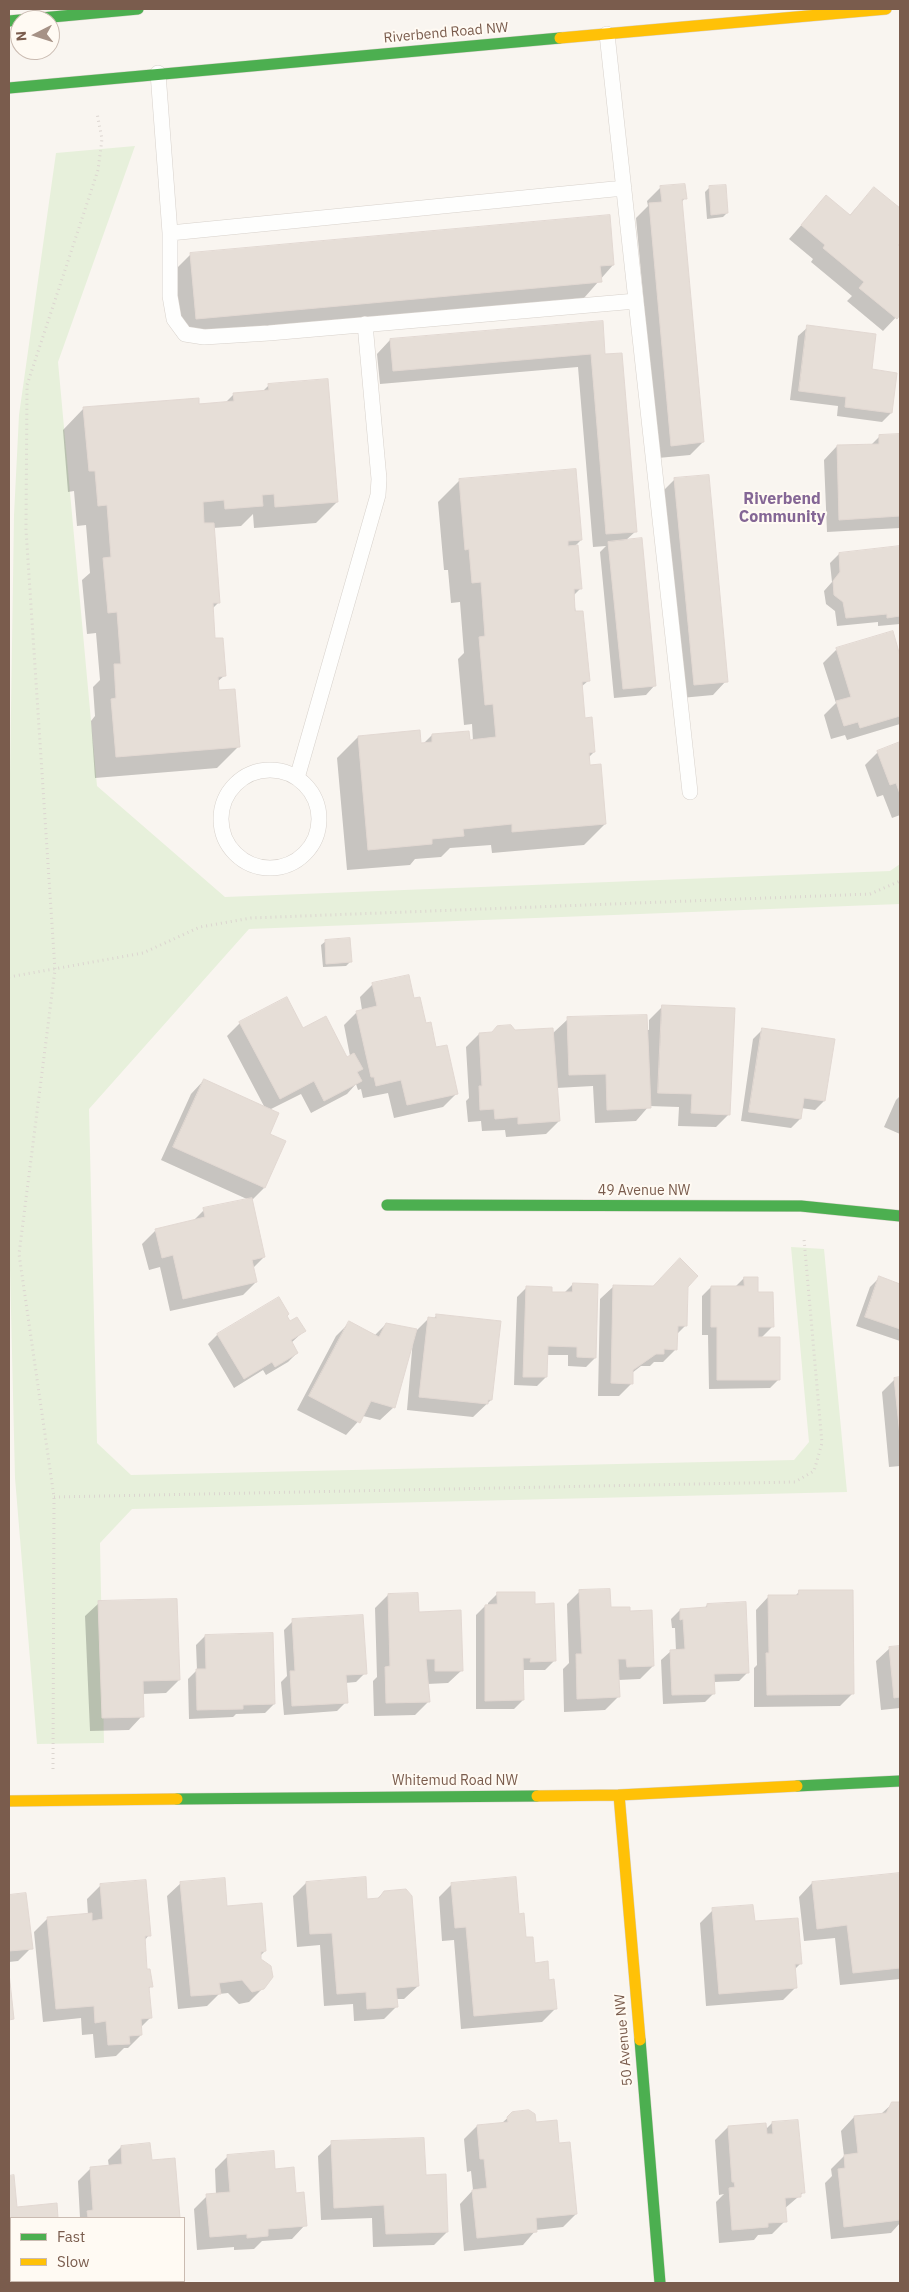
<!DOCTYPE html>
<style>
body{margin:0}
#map{position:relative;width:909px;height:2292px;overflow:hidden;background:#f9f5f0;font-family:"IBM Plex Sans",sans-serif}
canvas{display:block}
.frame{position:absolute;inset:0;border:10px solid #7a5c4d;pointer-events:none}
.legend{position:absolute;left:10px;top:2217px;width:175px;height:65px;box-sizing:border-box;background:#fffaf3;border:1px solid #cabbb1;margin:0;padding:6px 9px;list-style:none;font-size:15px;color:#7a5c4d}
.legend li{display:flex;align-items:center;gap:10px;height:25px}
.legend b{width:25px;border:1px solid #cabbb1}
.north{position:absolute;left:10px;top:10px;width:50px;height:50px;box-sizing:border-box;background:#fffaf3;border:1px solid #cabbb1;border-radius:50%;rotate:265deg;font-size:14px;font-weight:700;line-height:20px;text-align:center;color:#7a5c4d}
.north::after{content:'';display:block;margin:auto;width:18px;height:22px;background:#a69286;clip-path:polygon(50% 0,100% 100%,50% 72%,0 100%)}
</style>
<div id="map">
<canvas width="909" height="2292"></canvas>
<div class="frame"></div>
<ul class="legend">
<li><b style="height:6px;background:#4caf50"></b>Fast</li>
<li><b style="height:6px;background:#ffc107"></b>Slow</li>
</ul>
<div class="north">N</div>
</div>
<script>
const g = document.querySelector('canvas').getContext('2d');
g.lineJoin = 'round';
function fill(path, color) { g.fillStyle = color; g.fill(path, 'evenodd'); }
function strokePath(path, color, width, dash) { g.strokeStyle = color; g.lineWidth = width; g.lineCap = dash ? 'butt' : 'round'; g.setLineDash(dash || []); g.stroke(path); }
function drawText(font, color, halo, rows, align = 'center') {
  g.font = font + ' "IBM Plex Sans",sans-serif'; g.lineWidth = 4; g.setLineDash([]); g.textBaseline = 'middle'; g.strokeStyle = halo; g.fillStyle = color; for (const [text, x, y, turn = 0] of rows) {
    g.save(); g.translate(x, y); g.rotate((+turn || 0) * Math.PI / 180); g.textAlign = isNaN(turn) ? turn : align; if (halo) g.strokeText(text, 0, 0); g.fillText(text, 0, 0); g.restore();
  }
}
fill(new Path2D(`
 M135,146L58,362L97,786L225,897L890,871L900,864V904L249,929L89,1109L97,1443L131,1475L794,1460L809,1442L791,1247L824,1249L847,1492L132,1509L100,1543L104,1743L37,1744L15,1478L9,1227V839L14,515L19,415L56,153Z`), '#e7f0db');
fill(new Path2D(`
 M660,188L685,198L681,203L703,442L690,455L658,458L636,218L648,206L647,201Z
 M709,188L727,213L723,217L707,219L705,192Z
 M874,188L900,210V241L897,245L900,248V313L883,331L847,301L852,296L811,262L813,259L789,239L826,197L849,216Z
 M191,254L613,265L584,298L180,335L174,271Z
 M602,323L604,355L636,531L625,541L655,685L646,695L614,698L600,552L606,546L593,547L578,367L380,384L377,354L390,340Z
 M808,327L871,370L891,413L882,422L837,416L838,406L790,400L798,336Z
 M269,385L337,502L316,523L254,528L253,514L241,526L213,528L219,602L212,609L214,639L224,676L217,682L218,692L238,747L217,768L95,778L91,721L95,716L93,687L100,680L96,633L87,634L82,580L90,573L86,525L77,526L74,491L68,492L63,430L84,408L225,403L234,394L262,392Z
 M900,435V528L827,532L824,460L837,446H870L880,436Z
 M675,479L726,681L713,695L681,698L662,492Z
 M459,481L581,540L574,547L581,588L573,596L588,681L581,687L584,719L594,752L588,758L589,767L605,824L584,845L492,853L491,845L450,848L441,857L415,859L410,865L347,870L337,758L358,737L420,744H423L432,735L473,741L472,724L464,725L458,659L464,653L460,602L451,603L448,570H444L438,502Z
 M900,547V624L878,626V622L837,626L835,611L826,604L824,591L832,582L830,563L839,554Z
 M892,633L900,660V724L847,740L845,735L831,739L824,715L836,703L823,663L837,649Z
 M900,744V815L892,818L883,795L877,797L865,765L878,752Z
 M326,941L351,961L346,966L323,967L321,945Z
 M373,984L413,1000L456,1094L443,1107L394,1118L388,1093L363,1098L361,1089L358,1090L356,1084L347,1094L311,1113L301,1094L269,1110L264,1188L252,1200L264,1257L253,1268L256,1282L243,1295L170,1311L160,1267L149,1270L142,1244L155,1231L192,1222L204,1210L249,1200L161,1160L191,1094L204,1080L265,1108L227,1036L240,1023L303,1030L347,1058L350,1056L344,1025L357,1012L362,1010L360,997Z
 M662,1007L729,1114L716,1127L678,1126L679,1107L649,1106L636,1121L595,1123L593,1086L556,1088L559,1121L546,1134L506,1137L505,1130L482,1131L481,1121L468,1122L466,1101L469,1098L466,1047L479,1034L514,1032L552,1034L568,1019L649,1030V1020Z
 M762,1030L824,1101L815,1110L801,1108L800,1119L791,1128L741,1121L753,1039Z
 M900,1096V1134L884,1127L896,1100Z
 M744,1278L757,1293L772,1327L761,1338L779,1379L770,1388L709,1389L708,1335H702V1296L711,1287H735Z
 M879,1278L900,1285V1341L856,1326L870,1287Z
 M573,1284L595,1358L586,1367L568,1366V1355H547L546,1377L537,1386L514,1385L517,1297L526,1288L551,1293H564Z
 M614,1286L686,1325L677,1334L676,1349L663,1362H654L650,1366H641L632,1373V1383L619,1396H598L600,1299Z
 M279,1299L290,1323L304,1331L291,1343L297,1353L288,1362L266,1375L263,1370L234,1388L208,1344L217,1335Z
 M436,1316L491,1400L473,1417L407,1410L413,1339L394,1407L380,1420L363,1416L346,1435L297,1410L336,1336L349,1323L374,1336L386,1324L417,1330L428,1319H433Z
 M895,1379H900V1466L889,1467L882,1392Z
 M580,1591L610,1609L653,1666L640,1679L618,1680V1697L605,1710L564,1712L563,1669L569,1663L567,1604Z
 M799,1592L853,1693L840,1706L754,1707V1668L757,1665L756,1610L769,1596H795Z
 M497,1594L534,1605L554,1661L545,1670H522L523,1700L514,1709H476V1615L485,1606H488V1603Z
 M388,1595L417,1613L462,1670L448,1683L427,1684L428,1702L415,1715L374,1716L373,1681L377,1677L375,1608Z
 M99,1603L179,1680L166,1693L142,1694V1716L129,1730L90,1731L85,1616Z
 M707,1605L748,1672L739,1681L714,1682V1693L705,1702L663,1704L661,1660L671,1651H676L675,1628H672L671,1619L680,1610L704,1609Z
 M293,1621L365,1673L356,1682L345,1683L346,1702L337,1711L284,1715L281,1682L287,1676L284,1630Z
 M205,1636L274,1704L265,1713L236,1714L233,1717L189,1719L188,1679L197,1670L196,1645Z
 M900,1647V1708L881,1710L876,1661L890,1648Z
 M900,1874V1979L840,1985L835,1938L804,1941L799,1897L812,1883Z
 M181,1883L265,1951L260,1956L263,1988L249,2002L239,2004L228,1993L219,1994L207,2006L178,2009L167,1896Z
 M306,1883L366,1900H376L384,1892L418,1986L404,1999H396L397,2006L384,2019L354,2021L353,2004L324,2006L320,1945L297,1947L293,1896Z
 M452,1884L518,1915L534,1964L548,1981L555,2009L542,2022L461,2029L454,1940L442,1941L439,1897Z
 M100,1886L149,1935L144,1941L146,1971L151,1986L148,1990L150,2018L140,2028L141,2035L128,2048H124L116,2056L95,2058L93,2034L82,2035L81,2018L43,2022L34,1932L47,1919L88,1915L87,1899Z
 M25,1895L31,1948L18,1961L9,1962V1896Z
 M713,1910L754,1923L801,1963L794,1970L796,1987L783,2000L706,2006L700,1923Z
 M900,2103V2223L891,2233L831,2239L825,2183L832,2176L831,2169L844,2156L841,2131L854,2117L881,2114L892,2104Z
 M513,2113L535,2124L557,2145L576,2214L563,2227L536,2230L523,2245L464,2251L460,2204L473,2190L471,2171L467,2172L464,2139L477,2126L502,2123Z
 M772,2123L804,2192L784,2209L785,2221L772,2234L758,2235L754,2240L719,2243L716,2202L724,2194L719,2195L715,2140L728,2127L765,2130Z
 M332,2143L424,2176L447,2232L434,2245L373,2247L372,2218L321,2220L318,2156Z
 M121,2147L151,2161L174,2159L178,2218H80L78,2181L91,2168L109,2167L108,2160Z
 M228,2156L274,2170L295,2194L305,2225L292,2239L262,2241L254,2249L234,2250V2247L197,2250L194,2209L207,2196L216,2195L215,2169Z
 M13,2176L16,2208L55,2204L57,2218H11V2276H9V2177Z`), '#0003');
const building = new Path2D(`
 M685,184L687,199H682L704,442L671,446L649,203L662,202L660,186Z
 M726,185L728,213L711,215L709,186Z
 M874,187L900,208V243L898,245L900,247V315L897,319L859,288L864,282L823,248L825,245L801,225L826,195L850,215Z
 M610,215L614,265L600,266L602,282L196,319L190,253Z
 M603,321L605,354L622,353L637,532L606,534L591,354L393,371L390,339Z
 M807,325L876,334L872,369L897,373L892,413L845,407L846,397L799,391Z
 M328,379L338,502L275,507L274,494L262,495L263,506L225,509L224,500L203,502L204,523H214L220,603H213L215,638H223L226,676L218,677L219,690L235,689L240,747L116,757L111,699L116,698L114,664H121L117,612L108,613L103,558L111,557L107,505L98,506L95,471H89L83,407L199,398V404L234,401L233,393L269,390L268,384Z
 M900,434V516L839,520L837,445L879,444V435Z
 M576,469L582,540L568,541V546L578,545L582,589H574L575,611H583L590,681L582,682L585,718L592,717L595,752L589,753L590,765L601,764L606,824L512,832V824L463,829L464,836L432,839V844L368,850L358,736L420,730L421,743L432,742V734L469,731L470,740L496,737L493,704L485,705L479,637L485,636L481,582L472,583L469,549L465,550L459,479Z
 M709,475L728,682L694,685L674,478Z
 M642,538L656,686L623,689L608,542Z
 M900,546V616L887,618V614L846,618L843,602L834,595L833,581L840,572L839,553Z
 M893,631L900,656V716L860,728L858,722L844,726L836,701L851,697L836,648Z
 M900,742V794L896,783L890,785L877,751Z
 M350,938L352,962L326,964L325,940Z
 M409,975L414,998L420,997L426,1023L431,1022L436,1047L447,1045L458,1094L407,1105L401,1080L376,1086L374,1077H371L356,1011L377,1006L372,983Z
 M287,997L303,1028L326,1016L347,1057L354,1053L363,1069L357,1072L362,1081L324,1101L314,1081L280,1099L239,1022Z
 M662,1005L735,1008L730,1115L691,1113L692,1094L658,1093Z
 M647,1015L651,1108L607,1110L606,1074L569,1075L567,1017Z
 M511,1025L515,1030L553,1028L560,1121L518,1124V1117L495,1119L494,1109L480,1110L479,1086H482L479,1033L492,1032L497,1026Z
 M762,1028L835,1039L825,1101L804,1098L801,1119L749,1112Z
 M204,1079L279,1113L270,1134L286,1141L265,1188L173,1147Z
 M252,1198L265,1257L252,1260L257,1282L183,1299L173,1255L162,1258L155,1229L205,1217L203,1208Z
 M680,1258L698,1276L688,1287L687,1326H678L677,1350L664,1349V1354H656L633,1370V1384L611,1383L613,1285L653,1286Z
 M879,1276L900,1284V1329L865,1317Z
 M744,1277H758V1292H773L774,1327H758V1337H780V1380H717V1327H711V1286H744Z
 M573,1283L598,1284L596,1358L577,1357V1347L548,1346L547,1377H523L526,1286L552,1287V1292H572Z
 M279,1297L289,1314L287,1316L290,1321L297,1317L306,1331L291,1340L298,1353L275,1367L272,1362L244,1379L217,1334Z
 M436,1314L501,1321L492,1400H488V1404L419,1397L428,1317L436,1318Z
 M349,1321L379,1337L386,1323L417,1329L395,1408L371,1401L360,1423L309,1396Z
 M900,1377V1436L894,1378Z
 M610,1589L611,1607H630V1611L652,1610L654,1666L627,1667L626,1659H618L620,1697L577,1699L576,1654H582L579,1590Z
 M799,1590H853L854,1694L767,1695L766,1653H769L768,1595H798Z
 M497,1592H535V1604L554,1603L556,1661L530,1662L531,1658H523L524,1700L485,1701V1605L497,1604Z
 M418,1593L419,1612L461,1610L463,1671H435V1659H426L430,1702L386,1703L385,1667L390,1666L388,1594Z
 M177,1599L180,1680L143,1681L144,1717L102,1718L98,1601Z
 M746,1602L749,1673L714,1674L715,1694L672,1695L670,1650L685,1649L683,1619L680,1620V1609L707,1607V1604Z
 M363,1615L367,1674L346,1675L348,1703L292,1706L290,1671H295L292,1619Z
 M273,1633L275,1704L243,1705V1709L197,1710L196,1669H206L205,1635Z
 M900,1646V1697L894,1698L889,1647Z
 M900,1873V1968L853,1973L847,1925L817,1929L812,1882Z
 M366,1877L367,1899L379,1898L384,1891L406,1889L412,1896L419,1986L396,1988L398,2007L367,2009L366,1992L337,1994L332,1933L310,1934L306,1882Z
 M516,1877L519,1914L524,1913L526,1937H533L535,1963L548,1961L549,1980L554,1979L557,2009L474,2016L466,1927L455,1928L451,1883Z
 M225,1878L227,1906L262,1903L266,1951L261,1952V1959L271,1966L273,1977L264,1989L252,1992L242,1980L219,1983L221,1994L191,1996L180,1882Z
 M146,1880L151,1936H145L147,1969H150L153,1987H149L152,2018L141,2019L142,2035L129,2036L130,2044L108,2045L106,2021L95,2023L94,2006L56,2009L47,1917L92,1913V1921L103,1919L100,1884Z
 M26,1893L33,1949L9,1951V1895Z
 M753,1905L755,1921L798,1918L802,1964H795L797,1988L719,1994L712,1908Z
 M9,1973L14,2019L9,2020Z
 M892,2102H900V2220L844,2227L838,2169L845,2168L844,2155L858,2153L854,2116L886,2113Z
 M529,2110L535,2114L536,2122L557,2120L559,2143L570,2142L577,2214L536,2218L537,2232L477,2238L472,2190L487,2188L484,2159H480L477,2125L508,2122L507,2117L512,2112Z
 M798,2120L805,2193H801V2197L785,2198L787,2222L768,2223V2227L732,2230L729,2188L735,2187L734,2182H732L728,2126L766,2123L767,2134H773L772,2122Z
 M424,2138L426,2175L446,2174L448,2232L386,2234L384,2205L334,2208L331,2141Z
 M150,2143L152,2160L175,2158L180,2218H88L87,2211L93,2210L90,2167L122,2164L121,2146Z
 M274,2151L275,2169L294,2167L296,2193L304,2192L307,2226L268,2229V2236L247,2238V2234L210,2237L206,2194L230,2192L227,2155Z
 M14,2175L17,2207L57,2203L58,2218H11V2264L9,2265V2176Z`);
fill(building, '#e6ded7');
strokePath(building, '#e2d8d2', 1);
const lane = new Path2D(`
 M158,73L170,233V296L174,319L185,334L204,337L269,333L636,301L607,34
 M170,233L624,188
 M636,301L690,792
 M221 819a49 49 0 1 1 98 0a49 49 0 1 1-98 0Z
 M297,778L378,495L379,479L365,324`);
const fast = new Path2D(`
 M9,21L138,9
 M9,88L560,38
 M387,1205L801,1206L900,1216
 M797,1786L900,1781
 M177,1799L537,1796
 M640,2040L660,2283`);
const slow = new Path2D(`
 M560,38L886,9
 M619,1795L640,2040
 M537,1796L619,1795L797,1786
 M9,1801L177,1799`);
strokePath(lane, '#d7d1cb', 16);
strokePath(fast, '#d9d2cb', 12);
strokePath(slow, '#d9d2cb', 12);
strokePath(new Path2D(`
 M9,977L143,953L200,927L251,918L870,894L900,881
 M54,1497L795,1482L814,1471L822,1443L804,1239
 M53,1769L54,1497L19,1254L55,970L26,530L27,385L98,170L102,139L97,113`), '#dcd5d0', 3, [1, 4]);
strokePath(lane, '#fefefd', 15);
strokePath(fast, '#4caf50', 11);
strokePath(slow, '#ffc107', 11);
drawText('14px', '#7a5c4d', '#fffaf3', [
 ["Riverbend Road NW",446,33,-5],
 ["49 Avenue NW",644,1191],
 ["Whitemud Road NW",455,1781],
 ["50 Avenue NW",624,2040,-95]
]);
drawText('bold 16px', '#846695', '#fffaf3', [
 ["Riverbend",782,499],
 ["Community",782,517]
]);
</script>
